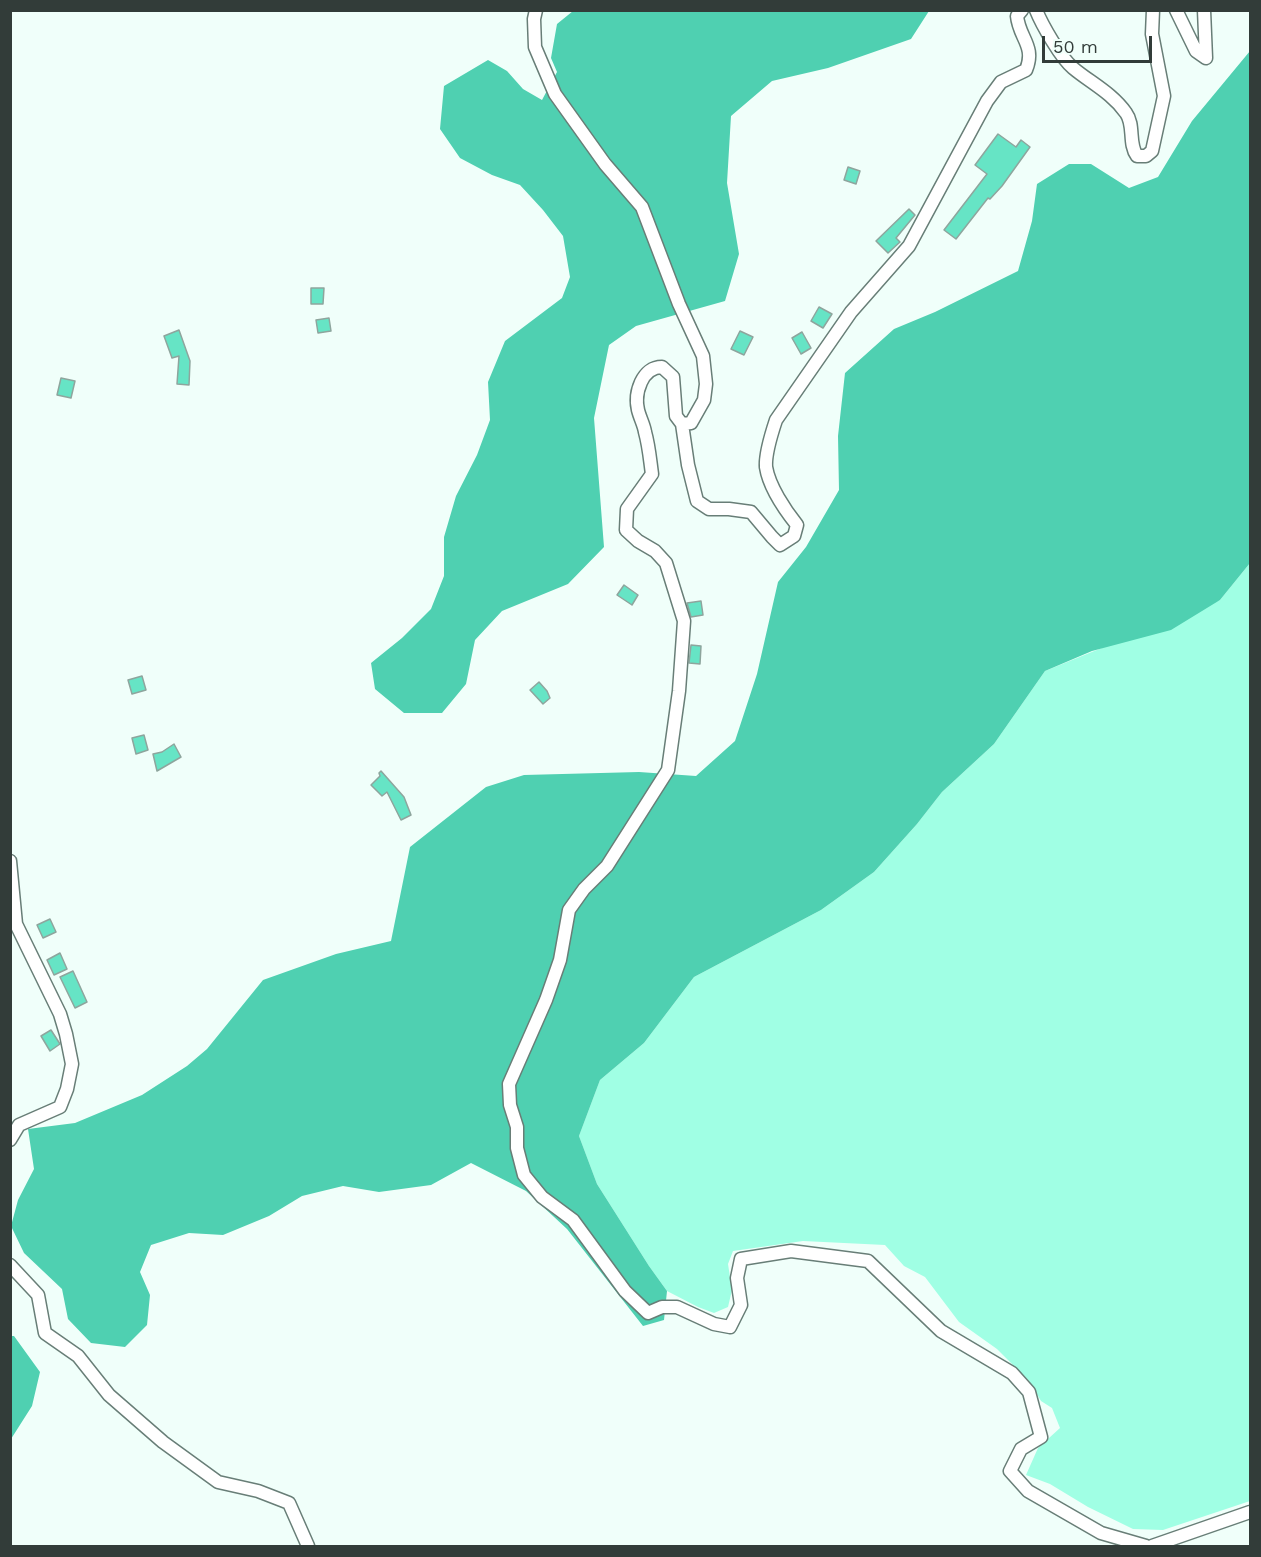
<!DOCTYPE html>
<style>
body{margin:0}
#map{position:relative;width:1261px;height:1557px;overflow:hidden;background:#f0fffa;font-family:"Work Sans",sans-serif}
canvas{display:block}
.frame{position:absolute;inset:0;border:12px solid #323c39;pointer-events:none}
.scale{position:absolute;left:1042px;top:36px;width:110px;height:27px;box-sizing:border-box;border:3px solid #323c39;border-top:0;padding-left:8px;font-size:18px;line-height:21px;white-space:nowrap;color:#323c39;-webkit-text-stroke:4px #f0fffa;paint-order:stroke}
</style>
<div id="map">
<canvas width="1261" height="1557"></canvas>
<div class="frame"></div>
<div class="scale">50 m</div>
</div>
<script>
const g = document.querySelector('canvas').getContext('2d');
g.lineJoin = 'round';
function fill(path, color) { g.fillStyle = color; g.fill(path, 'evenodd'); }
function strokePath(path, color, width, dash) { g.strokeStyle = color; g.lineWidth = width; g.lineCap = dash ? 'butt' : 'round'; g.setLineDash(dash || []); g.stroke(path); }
fill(new Path2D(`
 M1250,563V1501L1163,1530L1133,1529L1088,1507L1050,1484L1026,1475L1038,1448L1060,1428L1052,1408L1041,1401L1029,1381L997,1349L959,1322L925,1277L904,1266L885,1245L803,1241L733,1251L728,1264L732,1290L728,1307L714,1313L698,1307L667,1291L649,1266L597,1184L579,1136L600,1080L644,1043L694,977L821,910L874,872L917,824L942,792L994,744L1045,671L1220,600Z`), '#a0ffe4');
fill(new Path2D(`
 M573,11H929L911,39L828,68L772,81L731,116L727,183L739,254L725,301L636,326L609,345L594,418L604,547L568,584L502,611L475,640L466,684L442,713H404L375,689L371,663L402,638L431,609L444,576V537L456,496L477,455L490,420L488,382L505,341L562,298L570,277L563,236L543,210L520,185L492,175L460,158L440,129L444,86L488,60L507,71L523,89L542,100L557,72L551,58L557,24Z
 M1250,51V563L1220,600L1171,630L1092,651L1045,671L994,744L942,792L917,824L874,872L821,910L694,977L644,1043L600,1080L579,1136L597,1184L649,1266L667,1291L664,1320L643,1326L567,1229L526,1191L471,1163L431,1185L379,1192L343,1186L302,1196L269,1216L223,1235L189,1233L151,1245L140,1272L150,1295L147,1325L125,1347L91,1343L68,1319L62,1289L24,1253L11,1226L18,1200L34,1169L28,1129L75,1123L142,1095L187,1066L207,1049L263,980L336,954L391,941L410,847L486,787L524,775L639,772L696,776L735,741L757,674L778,582L806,547L839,490L838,436L845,373L894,329L935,312L1018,271L1032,221L1037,184L1069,164H1091L1129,188L1158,177L1192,121Z
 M11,1336H14L40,1372L32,1406L11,1439Z`), '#4fd0b1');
const building = new Path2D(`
 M998,134L1016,147L1021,140L1030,147L1002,186L990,199L988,198L956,239L944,230L987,174L975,165Z
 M848,167L860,171L856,184L844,180Z
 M909,209L915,215L896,238L900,242L888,253L876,241Z
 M311,288H324L323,304H311Z
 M819,307L832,314L823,328L811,321Z
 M329,318L331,331L318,333L316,320Z
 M179,330L190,361L189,385L177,384L179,356L172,358L164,336Z
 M740,331L753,337L744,355L731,349Z
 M802,332L811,348L801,354L792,338Z
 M61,378L75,381L71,398L57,395Z
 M624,585L638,595L632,605L617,595Z
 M701,601L703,615L691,617L687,603Z
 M691,645L701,646L700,664L689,663Z
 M142,676L146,690L132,694L128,680Z
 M539,682L547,691L550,698L543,704L530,690Z
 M144,735L148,750L136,754L132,738Z
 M174,744L181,757L157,771L153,754L162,752Z
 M381,771L404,797L411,815L401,820L387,792L382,796L371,785L380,776L379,773Z
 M50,919L56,932L43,938L37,925Z
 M60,953L67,969L54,975L47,960Z
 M73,971L87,1002L75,1008L60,977Z
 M51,1030L60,1044L50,1051L41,1036Z`);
fill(building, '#66e4c5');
strokePath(building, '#8ea59d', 1.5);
const minor = new Path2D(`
 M536,10L534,19L535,47L555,94L605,164L642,207L679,304L703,356L706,384L704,400L691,423L682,424L688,465L697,501L709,509H729L751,512L772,537L780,545L794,536L797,525C785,510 769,486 766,467C765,454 772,432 776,420L851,312L909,246L987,101L1001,82L1026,70C1036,46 1019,38 1017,16L1022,10
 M1036,10C1042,25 1061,58 1073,68C1091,83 1112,93 1126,113C1135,125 1128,144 1137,156H1146L1152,151L1164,96L1152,34L1153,10
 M1176,10L1196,51L1206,58L1204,10
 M682,424L676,416L673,377L662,367C642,367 634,393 638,410C640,418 644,425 645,432C649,446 650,460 652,474L627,509L626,530L638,541L655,551L666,563L684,621L679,691L668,770L607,866L584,889L569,910L560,960L546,1000L509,1084L510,1105L517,1127V1148L524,1175L542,1197L573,1220L625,1291L648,1313L662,1307H677L714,1324L730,1327L741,1305L737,1278L741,1259L791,1251L868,1261L941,1331L1012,1373L1029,1392L1041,1437L1021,1449L1010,1471L1028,1491L1101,1533L1146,1546
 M10,861L16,924L60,1014L66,1034L72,1064L67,1089L60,1107L19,1125L10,1140
 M10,1265L38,1295L45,1333L78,1356L109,1395L163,1442L218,1482L258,1491L289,1503L308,1546
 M1152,1546L1250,1512`);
strokePath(minor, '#687e77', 15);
strokePath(minor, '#fff', 12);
</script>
